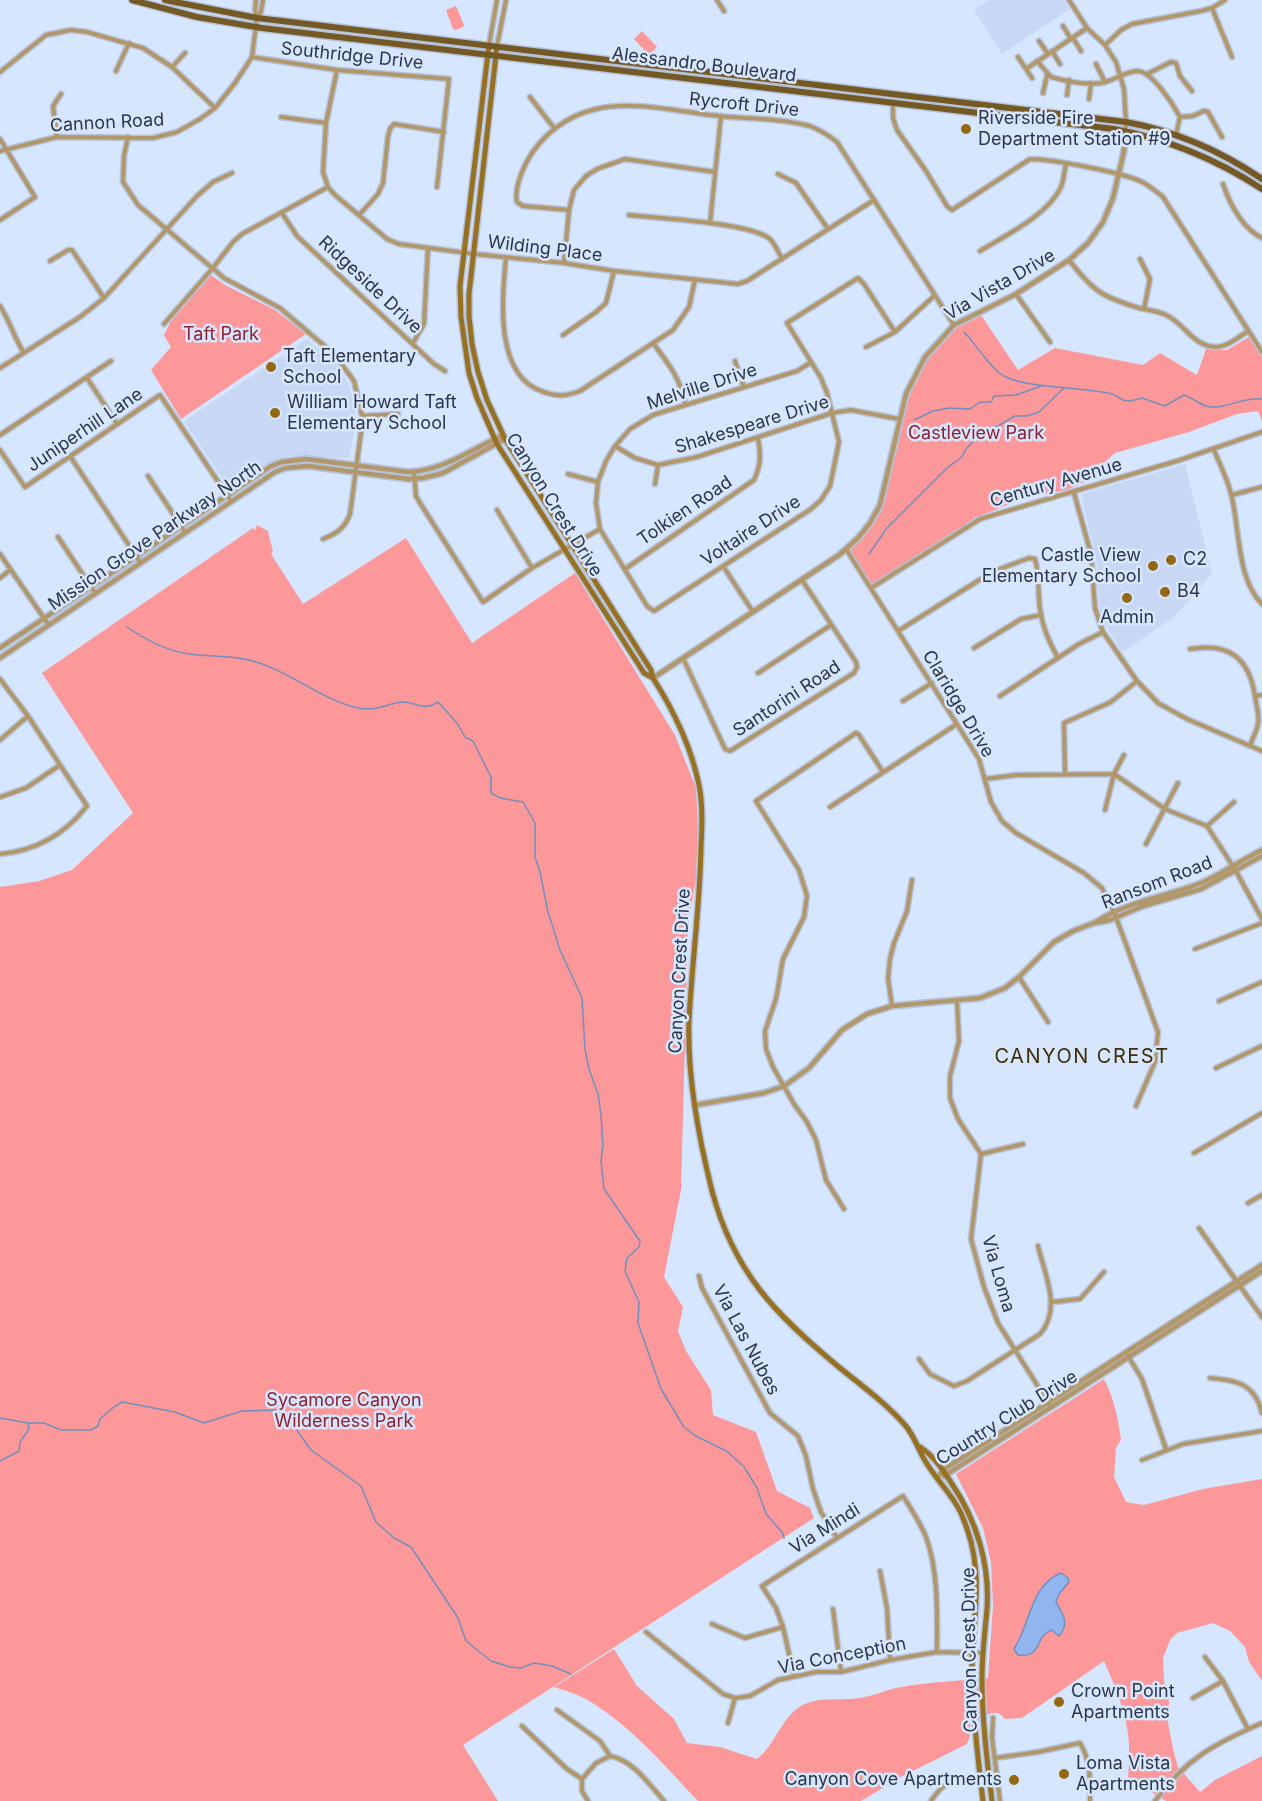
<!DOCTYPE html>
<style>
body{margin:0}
canvas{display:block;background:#d7e6ff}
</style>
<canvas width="1262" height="1801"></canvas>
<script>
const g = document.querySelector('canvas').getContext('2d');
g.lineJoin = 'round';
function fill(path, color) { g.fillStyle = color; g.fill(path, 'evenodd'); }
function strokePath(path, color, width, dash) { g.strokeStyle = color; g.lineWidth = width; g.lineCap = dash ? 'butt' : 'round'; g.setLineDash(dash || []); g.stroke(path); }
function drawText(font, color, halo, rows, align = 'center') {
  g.font = font + ' Inter,sans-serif'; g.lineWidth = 5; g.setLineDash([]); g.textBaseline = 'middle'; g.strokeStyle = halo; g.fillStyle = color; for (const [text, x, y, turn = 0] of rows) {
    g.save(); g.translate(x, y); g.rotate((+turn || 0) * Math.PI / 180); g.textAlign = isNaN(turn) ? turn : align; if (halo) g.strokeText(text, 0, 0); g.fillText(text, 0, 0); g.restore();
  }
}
fill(new Path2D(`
 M989,0H1064L1070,9L1002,54L974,10Z
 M307,339L339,367L349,385L355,406V427L349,458L290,456L264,466L229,488L184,421Z
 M1185,464L1212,574L1175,616L1122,653L1100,615L1096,558L1081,494Z`), '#c7d7f4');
fill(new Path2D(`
 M456,6L464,25L463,27L456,30L453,29L446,10Z
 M642,31L657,47L649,55L634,39Z
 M211,275L225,285L275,310L306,334L181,419L151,370L171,347L164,335L171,321Z
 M981,315L1018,370L1055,348L1143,365L1160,353L1197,375L1206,349L1227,350L1249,337L1262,355V421L1258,411L1237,414L1189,432L1115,453L1096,470L1099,476L1066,490L1026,498L974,518L961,531L870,590L844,551L876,512L899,419L918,368L954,327Z
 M257,525L268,531L273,552L271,554L303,604L406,538L472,643L575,573L675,735L696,788L698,833L696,878L688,927L681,1190L664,1277L683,1307L678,1331L686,1351L711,1390L713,1415L756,1432L777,1491L810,1508L814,1518L463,1745L498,1801H0V887L39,881L72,870L133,813L42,673L253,528L255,530Z
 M1104,1379C1114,1398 1118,1418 1121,1440L1116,1448L1114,1477L1126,1502L1144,1505L1203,1489L1262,1479V1681L1249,1662L1245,1647L1230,1631L1213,1623L1177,1633L1170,1640L1163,1658L1164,1681L1169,1701L1168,1723L1174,1753L1178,1767L1200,1792L1215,1780L1262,1756V1801H1166L1128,1778C1133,1729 1123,1705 1104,1661L1022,1718L1005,1719L999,1713H991L970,1724V1736L967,1744L901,1777L861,1801H698C665,1766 631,1726 589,1701C578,1694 566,1691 554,1687L614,1649L637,1686L674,1719L687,1743L720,1747L757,1759C776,1744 781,1718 801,1706C818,1696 841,1701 860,1698C872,1696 884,1691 896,1688C926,1682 957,1681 988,1678L993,1605L991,1563L983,1528L956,1474Z`), '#fc9899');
const water = new Path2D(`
 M1061,1573L1068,1578L1069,1582L1059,1594L1056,1602C1063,1614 1070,1624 1059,1636L1052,1630C1034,1635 1044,1658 1018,1655L1014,1649C1030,1626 1030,1585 1061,1573Z`);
fill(water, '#91b5ef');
strokePath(water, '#738fbc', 1.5);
strokePath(new Path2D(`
 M964,332C977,345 988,366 1004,376C1024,388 1082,387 1108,393C1126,396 1116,406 1142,398L1165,406L1184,395C1192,398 1198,403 1206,406C1223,411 1244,396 1262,399
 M914,420L933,411L949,408L970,409L980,402H991L994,396L1016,395L1044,385
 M869,554L887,528L947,468L962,457L966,449L976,439L1015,416H1027L1039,412L1064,388
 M127,627C146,640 166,651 189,654C209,657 229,655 249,660C287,669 319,699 358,708C378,712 387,703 403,702C418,702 422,712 438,702L457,723L465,737L473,741L491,777V793L500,798L523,802L535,823V857L540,872L548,912L560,950L582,998L585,1049L589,1069L598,1094L601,1115L603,1146L601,1161L604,1189L640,1241L639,1247L627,1258L625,1271L639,1302L638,1323L661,1389L684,1427L694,1435L728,1452L744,1467L757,1488L766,1514L782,1532L784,1538
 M0,1418L28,1423H44L61,1430H91L98,1426L100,1419L114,1407L122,1402L175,1412L204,1423L242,1411L278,1410L295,1423L298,1432L311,1450L361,1486L376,1522L394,1538L411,1547L458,1618L466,1641L491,1661L510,1667L521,1668L534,1663L552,1666L571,1674
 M0,1461L19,1451L20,1442L29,1429L28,1423`), '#738fbc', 1.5);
const minor = new Path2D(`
 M717,0L724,11
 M1069,0L1087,28L1105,45L1116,62L1124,89L1126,122
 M1212,8L1232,57
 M258,17L261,11L263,0
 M1063,26L1071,39
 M1073,38L1081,51
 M1039,41L1048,54
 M489,45L497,0
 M1105,45L1121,30L1132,24L1201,11L1212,8L1225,0
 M497,46L506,0
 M1052,51L1060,64
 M252,57L337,70L449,79L437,187
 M1018,57L1032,78
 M1037,61L1051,77C1065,81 1086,85 1101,83C1113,81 1124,72 1137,71C1152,71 1173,104 1180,117L1176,135
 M1096,64L1105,82
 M172,67L185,53
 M1026,69L1087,28
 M337,70L326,123L323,172L328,187L335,195L387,239L399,244L474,254L564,263L614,271L738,284L747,281L874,200
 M116,71L129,43
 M0,72L46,35L71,30L87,32L143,48L172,67L215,108
 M1147,74L1171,62L1176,63L1180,76L1192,91
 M1043,93L1047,75
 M1067,95L1069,80
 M530,97L554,128
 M1089,99L1091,83
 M893,103V118L897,130L926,171L947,206L952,210L1030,159C1051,159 1127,173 1144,183C1151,187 1157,192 1163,197L1262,352
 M281,117L326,123
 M1180,117L1193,116L1204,111L1208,112L1222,137
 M57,137L53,106L61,94
 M128,137L124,156L123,182L138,205L224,278L280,308L334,354L354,381L362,416V425L350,514C345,528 336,534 323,539
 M0,139L35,197L0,220
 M0,151L57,137L153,138L177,132L200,119L215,108L235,83L252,57L257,18L255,10L256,0
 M778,174L796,183L828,229
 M1223,184C1230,204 1242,228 1262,238
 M569,210L523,206L517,202C514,191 521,173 526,163C541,135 566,116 596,109C635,100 680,112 719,116C749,119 780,118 810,126C820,130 828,135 837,142L954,325
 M282,213L297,236L434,364L445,371
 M359,215L378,194L383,183L388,136L390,129L394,124L444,132
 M629,215C658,218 751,223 770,239C775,244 779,253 782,259
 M710,223L721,116
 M980,251C1006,235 1048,215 1061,187C1064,180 1064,172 1066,164
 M506,257C502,299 494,377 544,392C558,397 567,396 580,391L673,330L689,307L695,280
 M1140,259L1150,279L1144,309
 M1069,260C1093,291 1102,297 1139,308C1148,310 1158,311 1166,315C1184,323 1193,346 1215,347C1227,347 1239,337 1248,331
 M50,261L68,250H72L104,298
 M564,263L569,210L574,190L586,176L597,169L625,159L715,172
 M1016,294L1050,342
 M0,306C10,321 14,338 24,353
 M164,324L212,269L233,242L242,234L328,187
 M563,335L596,312L606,303L614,271
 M413,343L424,324L428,248
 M653,343C668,363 681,379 685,404
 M866,347L895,332L935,295
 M735,361L744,387
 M810,363L797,371L653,415L630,429L615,446L606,461L598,482L596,503L600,529L647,606L654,611L811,509L821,500L830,486L839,442L827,393L821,378L787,323L858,278L864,284L895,332
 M0,368L80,317L104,298L197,196L213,182L232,173
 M87,378L117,424
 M362,416L398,414
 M0,435L111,361
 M615,446L635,458L658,465L697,457L832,413L851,410L899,419
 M0,450L25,487L160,395L231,501
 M1214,450C1220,465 1229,482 1232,498C1240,532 1237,579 1262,604
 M70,456L140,562
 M414,472L416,496L420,503L483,602L532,568L600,529
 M568,474L598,482
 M148,476L185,532
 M655,484L658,465
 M1074,493L1091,554L1095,608L1103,632L1137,681L1158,703L1187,719L1262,751
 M1232,495L1262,487
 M497,510L532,568
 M58,537L95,593
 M846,549L979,759L991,802L1002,821L1016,833L1084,873L1102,888L1116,917L1158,1032L1155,1062L1136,1106
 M0,554L48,624
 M723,566L753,612
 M625,569L754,480C761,465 761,455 758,439
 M0,578L10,570
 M871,588L980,519L1180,460L1262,432
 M898,631L992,572L1029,558L1035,559C1039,572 1038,584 1039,598C1040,621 1047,638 1058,658
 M974,648L1021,619L1041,615
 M1190,649C1229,642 1249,658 1255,696C1256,705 1260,716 1258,724C1257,731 1252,739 1250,746
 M683,658L725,749L730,751L854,673L857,667L856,662L802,580
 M758,673L831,625
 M0,679L28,716L87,806C65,834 35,851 0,854
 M1000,696L1079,644L1103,632
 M1255,696L1262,695
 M903,701L932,683
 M0,740L28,716
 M1065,774L1064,723L1111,702L1137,681
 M985,779L1016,775L1114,774L1165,809L1207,826L1236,871L1262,919
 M0,797L26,788L60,765
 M830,807L957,724
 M1105,810L1114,774L1124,755
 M1207,826L1234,802
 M1146,844L1178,783
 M1195,949L1262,923
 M1019,977L1048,1022
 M957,1001L959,1041L950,1076V1098L958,1119L981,1154L971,1239L984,1287L998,1323L1051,1407
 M1219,1001L1262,982
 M892,1006L888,978L890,959L894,943L907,911L912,880
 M1216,1068L1262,1046
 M1194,1153L1262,1113
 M981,1154L1023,1144
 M1248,1203L1262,1195
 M844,1209L826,1180L816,1140L807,1122L794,1104L773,1067L766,1049L765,1031L776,999L783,959L804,917L807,896L799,870L756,801L856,733L859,735L883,772
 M1199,1228L1262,1317
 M699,1276L702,1288L770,1413L798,1436L806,1456L813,1489L821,1512L837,1538
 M1052,1302L1080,1299L1104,1272
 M1128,1356L1142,1379L1166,1449
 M919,1359L930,1374L954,1386L967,1381L1040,1334C1062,1309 1045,1275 1038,1246
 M1210,1378C1237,1380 1255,1384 1262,1413
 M1142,1460L1183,1444L1262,1431
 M880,1571L887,1608L890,1660
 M833,1609L841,1672
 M712,1624L745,1638L783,1627
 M646,1632L723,1694L735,1698
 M1205,1657L1223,1681L1248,1729
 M794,1676L783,1627L776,1608L762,1586L903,1496C911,1509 920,1522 926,1537C939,1573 937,1614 937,1652
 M1193,1698L1223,1681
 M557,1710L600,1741L610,1756C633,1760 649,1784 664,1801
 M993,1718L992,1738L1000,1801
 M728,1723L735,1698L750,1696L778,1680L816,1672H841L890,1660L937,1652L982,1653
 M522,1726L567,1769L582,1779
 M995,1758L1038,1752L1080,1743C1091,1761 1090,1780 1090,1801
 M582,1779L596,1763L610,1756
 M582,1779V1791L588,1801
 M931,1801C941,1786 949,1779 967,1779
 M1155,1801C1185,1759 1216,1743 1262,1723`);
const tertiary = new Path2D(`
 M0,648L271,466L282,462L306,459L408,472C443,471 472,449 503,435
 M0,658L275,472L285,468L308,466L409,479L423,478L443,473L505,439
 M653,678L839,555L858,538L870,523L880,505L906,394L925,357L954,325L1016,294L1069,260L1088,243L1103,222L1113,198L1124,151L1126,122
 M1096,922C1128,901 1166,897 1201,883C1222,874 1241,860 1262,850
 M696,1105L764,1093L784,1086L809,1068L842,1030L867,1014L892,1006L980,998L1005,988L1019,977L1054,942L1073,931L1094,923L1110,920L1143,906L1201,889L1262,856
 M944,1476L1262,1271
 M938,1477L943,1470L1262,1265`);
const secondary = new Path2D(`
 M489,45L460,286L461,317L469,373L477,398L497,444L644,673L653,678
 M497,46L469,294V316L472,344L478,372L487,400L505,439L651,670L653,678C674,711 691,746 699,785C703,805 702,827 701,847C700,905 692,962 689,1020C687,1073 699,1139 712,1191C734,1273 776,1315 840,1368C862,1386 886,1403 905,1425C913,1434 917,1446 923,1457C933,1477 951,1492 961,1513C988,1574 971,1616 972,1678C973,1719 978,1760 983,1801
 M920,1447C934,1456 943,1470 952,1484C977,1521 990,1565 987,1609C985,1632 982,1655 982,1678C982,1719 987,1760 992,1801`);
const primary = new Path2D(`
 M132,0L197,17L262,28L1114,129C1168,139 1216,159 1262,189
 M165,0L257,18L1126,122C1175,131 1221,151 1262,179`);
strokePath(minor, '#b5c3da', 7);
strokePath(tertiary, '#b5c3da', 8);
strokePath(secondary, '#b5c3da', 8);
strokePath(primary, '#b5c3da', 9);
strokePath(minor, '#b2976a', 4);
strokePath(tertiary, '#b2976a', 4.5);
strokePath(secondary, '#977022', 5);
strokePath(primary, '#755925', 6);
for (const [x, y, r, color] of [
 [966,129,6,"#936a13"],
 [271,367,6,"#936a13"],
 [275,413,6,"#936a13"],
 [1171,560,6,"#936a13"],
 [1153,566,6,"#936a13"],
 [1165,592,6,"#936a13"],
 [1127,598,6,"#936a13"],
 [1059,1702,6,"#936a13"],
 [1064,1774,6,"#936a13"],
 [1014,1780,6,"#936a13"]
]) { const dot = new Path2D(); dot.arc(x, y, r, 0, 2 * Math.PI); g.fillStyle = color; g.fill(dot); strokePath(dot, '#d7e6ff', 2); }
drawText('18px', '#2c3646', '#d7e6ff', [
 ["Southridge Drive",352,56,6],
 ["Alessandro Boulevard",704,65,7],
 ["Rycroft Drive",744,105,6],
 ["Cannon Road",107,123,-3],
 ["Wilding Place",545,249,7],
 ["Ridgeside Drive",370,285,43],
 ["Via Vista Drive",1000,285,-30],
 ["Melville Drive",702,387,-18],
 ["Shakespeare Drive",752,425,-17],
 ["Juniperhill Lane",85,430,-34],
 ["Century Avenue",1056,483,-16],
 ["Canyon Crest Drive",554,505,58],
 ["Tolkien Road",685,511,-34],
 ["Voltaire Drive",751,531,-33],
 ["Mission Grove Parkway North",155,536,-34],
 ["Santorini Road",787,699,-33],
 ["Claridge Drive",958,704,59],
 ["Ransom Road",1157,883,-21],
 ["Canyon Crest Drive",680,971,-87],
 ["Via Loma",998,1274,74],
 ["Via Las Nubes",746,1340,62],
 ["Country Club Drive",1007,1418,-32],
 ["Via Mindi",825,1529,-32],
 ["Canyon Crest Drive",970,1650,-91],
 ["Via Conception",842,1656,-11]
]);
drawText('18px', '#2c3646', '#d7e6ff', [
 ["Riverside Fire",978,119],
 ["Department Station #9",978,140],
 ["Taft Elementary",283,357],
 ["School",283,378],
 ["William Howard Taft",287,403],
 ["Elementary School",287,424],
 ["Castle View",1141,556,"right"],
 ["Elementary School",1141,577,"right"],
 ["C2",1183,560],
 ["B4",1177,592],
 ["Admin",1127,618,"center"],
 ["Crown Point",1071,1692],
 ["Apartments",1071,1713],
 ["Loma Vista",1076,1764],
 ["Apartments",1076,1785],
 ["Canyon Cove Apartments",1002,1780,"right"]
], 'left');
drawText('18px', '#91212e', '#d7e6ff', [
 ["Taft Park",221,335],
 ["Castleview Park",976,434],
 ["Sycamore Canyon",344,1401],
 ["Wilderness Park",344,1422]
]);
g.letterSpacing = '1.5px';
drawText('20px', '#412d06', '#d7e6ff', [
 ["CANYON CREST",1082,1057]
]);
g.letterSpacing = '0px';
</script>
